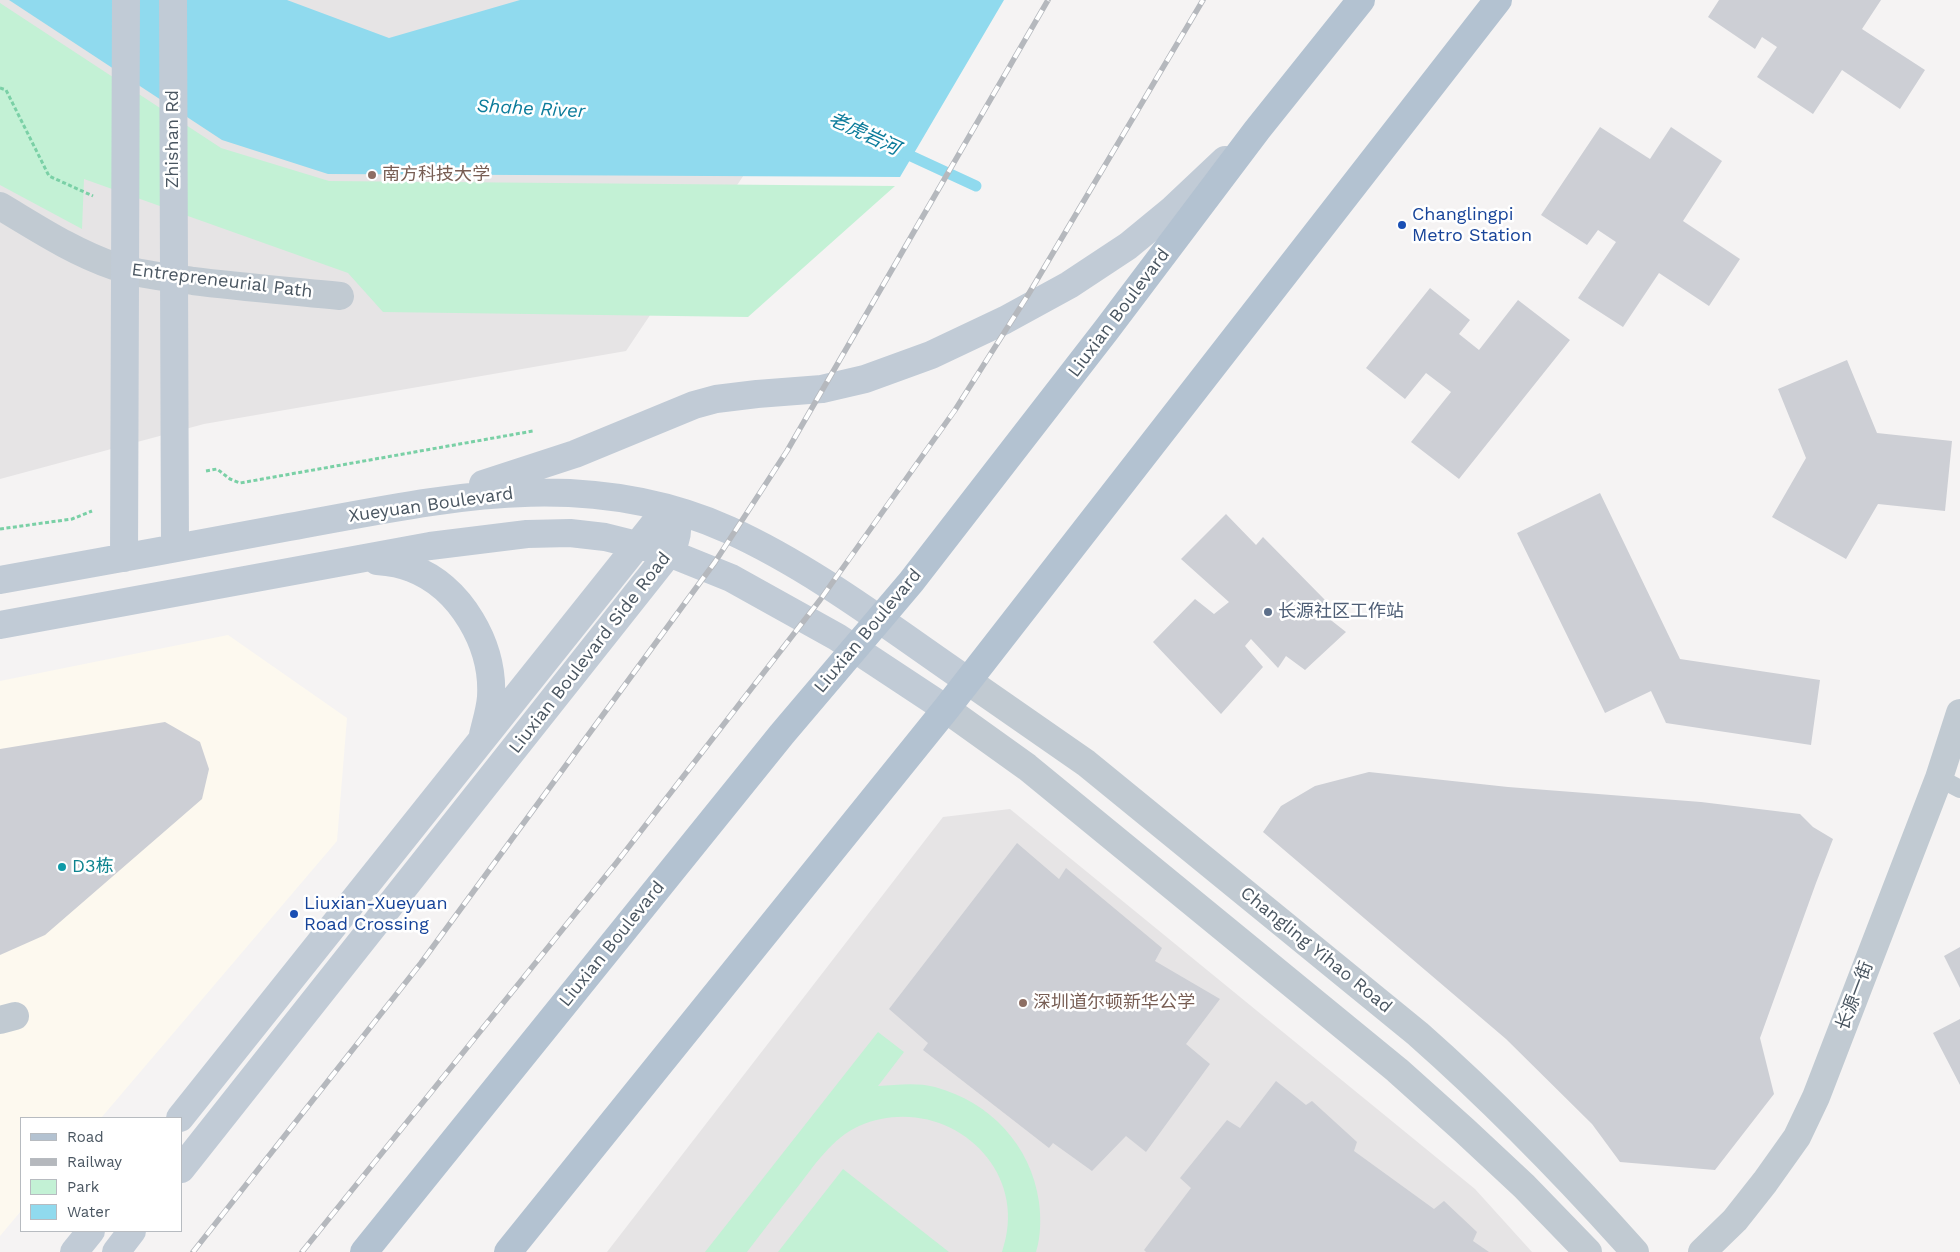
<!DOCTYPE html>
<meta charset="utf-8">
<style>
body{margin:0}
#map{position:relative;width:1960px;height:1252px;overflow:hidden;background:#f5f3f3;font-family:"Work Sans",sans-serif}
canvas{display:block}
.legend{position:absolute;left:20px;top:1117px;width:162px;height:115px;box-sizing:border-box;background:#fff;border:1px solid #b7bbc0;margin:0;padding:6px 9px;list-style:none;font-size:15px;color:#4a5661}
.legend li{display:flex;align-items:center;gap:10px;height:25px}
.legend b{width:25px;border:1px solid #b7bbc0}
</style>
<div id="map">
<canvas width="1960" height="1252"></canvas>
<ul class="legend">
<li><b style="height:6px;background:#b3c2d1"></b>Road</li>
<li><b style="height:6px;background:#b5b8bd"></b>Railway</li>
<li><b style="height:14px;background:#c3f1d5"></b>Park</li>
<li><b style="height:14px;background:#90daee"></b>Water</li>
</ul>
</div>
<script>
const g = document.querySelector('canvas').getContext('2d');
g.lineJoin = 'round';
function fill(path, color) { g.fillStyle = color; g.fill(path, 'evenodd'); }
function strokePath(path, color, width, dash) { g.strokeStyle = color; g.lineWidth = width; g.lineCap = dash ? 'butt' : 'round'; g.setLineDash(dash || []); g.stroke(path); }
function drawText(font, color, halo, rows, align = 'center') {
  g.font = font + ' "Work Sans","Noto Sans SC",sans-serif'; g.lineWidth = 5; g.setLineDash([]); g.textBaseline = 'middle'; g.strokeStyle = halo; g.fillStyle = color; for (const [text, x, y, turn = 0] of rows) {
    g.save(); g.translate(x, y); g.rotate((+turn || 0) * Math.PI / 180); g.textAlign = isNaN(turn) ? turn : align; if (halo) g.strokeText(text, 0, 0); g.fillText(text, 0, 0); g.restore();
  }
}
fill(new Path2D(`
 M228,635L347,718L337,841L101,1118H21V1211L0,1236V681Z`), '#fdf9ef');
fill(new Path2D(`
 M0,0H861L626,351L204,424L0,479Z
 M1010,809L1475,1189L1532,1252H607L943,817Z`), '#e6e4e5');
fill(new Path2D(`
 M0,3L221,148L329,181L895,186L748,317L383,312L348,273L84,179L82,229L0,185Z
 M878,1032L904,1052L878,1086C896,1085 916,1082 935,1087C990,1102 1031,1145 1039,1202C1041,1218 1041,1236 1036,1252H1002C1033,1165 942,1090 859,1126C832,1138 814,1166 796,1189C779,1210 763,1231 747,1252H705Z
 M843,1169L949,1252H778Z`), '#c3f1d5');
fill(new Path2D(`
 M9,0H287L389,38L520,0H1004L900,177L328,174L222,140Z`), '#90daee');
strokePath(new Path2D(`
 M898,150L976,186`), '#90daee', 11);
fill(new Path2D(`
 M1719,0H1881L1862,29L1925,70L1900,109L1842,70L1813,114L1757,77L1777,47L1762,37L1755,49L1708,17Z
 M1600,127L1650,159L1671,127L1722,161L1683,221L1740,259L1709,306L1659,273L1623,327L1578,298L1616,242L1598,230L1587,245L1541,215Z
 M1430,288L1470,320L1459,334L1479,350L1518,300L1570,340L1459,479L1411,442L1451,392L1426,373L1405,399L1366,368Z
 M1847,360L1877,433L1952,441L1945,511L1878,504L1846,559L1772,517L1806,458L1778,389Z
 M1600,493L1680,659L1820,680L1811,745L1666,723L1651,691L1605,713L1517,533Z
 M1226,514L1256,545L1263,537L1325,600L1318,610L1346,632L1305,670L1286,656L1278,668L1251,639L1245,646L1263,667L1221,714L1153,642L1195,599L1214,614L1229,602L1181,559Z
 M165,722L200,742L209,769L202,799L45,935L0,955V749Z
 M1369,772L1508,787L1701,802L1800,814L1813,827L1833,839L1816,883L1760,1038L1774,1094L1715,1170L1620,1162L1592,1124L1506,1039L1263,832L1281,806L1315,786Z
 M1017,843L1059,879L1066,868L1162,948L1155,961L1220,999L1186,1044L1210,1064L1146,1152L1126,1136L1092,1171L1053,1143L1049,1148L923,1050L928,1043L889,1009Z
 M1960,947V988L1944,956Z
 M1960,1019V1085L1933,1033Z
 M1276,1081L1306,1105L1312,1101L1357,1142L1354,1151L1434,1209L1444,1201L1477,1232L1473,1241L1489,1252H1146L1144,1250L1191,1188L1180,1178L1227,1120L1240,1128Z`), '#cdcfd5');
strokePath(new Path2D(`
 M0,88L6,90L49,176L93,196
 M206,471L217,469L230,479L240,483L533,431
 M0,529L72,519L92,511`), '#7ad0a6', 3, [4, 2.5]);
strokePath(new Path2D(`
 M1939,778L1960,789`), '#c1cad2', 18);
strokePath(new Path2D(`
 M0,206C37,228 73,252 114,266C139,275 167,277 193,281C241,287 291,291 340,296
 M968,681L1086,763L1418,1034C1495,1102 1566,1175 1635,1252
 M946,709L1027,767L1397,1070L1464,1130L1524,1186L1588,1252
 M0,1020L15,1016
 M1702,1252L1735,1220L1765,1182L1797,1137L1816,1097L1939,778L1960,713`), '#c1cad2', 28);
strokePath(new Path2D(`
 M173,0L175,548
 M483,484L575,454L694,405L716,399L757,394L822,389L865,379L931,355L1005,320L1069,285L1128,246L1173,209L1225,160
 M124,558L126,0
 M377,561C389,562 400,563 411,568C461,587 494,645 491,697C490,710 486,722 483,735
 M0,580C96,563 193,545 289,527C439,500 582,464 729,530C813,568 892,629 968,681
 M0,625L430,546L527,534L570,533L605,537L669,553L731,578L837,637L946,709
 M180,1118L667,508C680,525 680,535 669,553L181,1169
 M74,1252L91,1231
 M116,1252L132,1231`), '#c1cbd6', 28);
strokePath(new Path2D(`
 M364,1252L782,734L911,582L1107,329L1257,130L1361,0
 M508,1252L946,709L1498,0`), '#b3c2d1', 28);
const rail = new Path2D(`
 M193,1252L421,963L715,562L787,451L1048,0
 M302,1252L617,862L820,600L955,410L1028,295L1203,0`);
strokePath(rail, '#b5b8bd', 5.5);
strokePath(rail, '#fff', 4, [11]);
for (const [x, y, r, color] of [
 [372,175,5,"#8d6e63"],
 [1402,225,5,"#1a4fb4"],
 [1268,612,5,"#5c6f8a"],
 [62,867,5,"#0f9aa8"],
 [294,914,5,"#1a4fb4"],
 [1023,1003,5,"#8d6e63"]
]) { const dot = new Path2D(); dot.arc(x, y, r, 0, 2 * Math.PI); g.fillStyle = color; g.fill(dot); strokePath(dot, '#fff', 2); }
drawText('18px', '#4a5661', '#fff', [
 ["Zhishan Rd",173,139,-90],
 ["Entrepreneurial Path",222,281,7],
 ["Liuxian Boulevard",1119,313,-53],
 ["Xueyuan Boulevard",431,505,-8],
 ["Liuxian Boulevard",868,631,-50],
 ["Liuxian Boulevard Side Road",590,653,-52],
 ["Liuxian Boulevard",612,944,-51],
 ["Changling Yihao Road",1316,950,39],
 ["长源一街",1855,996,-69]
]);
drawText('18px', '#785e54', '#fff', [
 ["南方科技大学",382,175],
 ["深圳道尔顿新华公学",1033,1003]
], 'left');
drawText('18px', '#164399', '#fff', [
 ["Changlingpi",1412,215],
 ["Metro Station",1412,236],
 ["Liuxian-Xueyuan",304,904],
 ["Road Crossing",304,925]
], 'left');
drawText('18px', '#4e5e75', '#fff', [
 ["长源社区工作站",1278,612]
], 'left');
drawText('18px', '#0d838f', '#fff', [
 ["D3栋",72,867]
], 'left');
drawText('italic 19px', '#0c7c9b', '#fff', [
 ["Shahe River",531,109,3],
 ["老虎岩河",864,134,25]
]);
</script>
